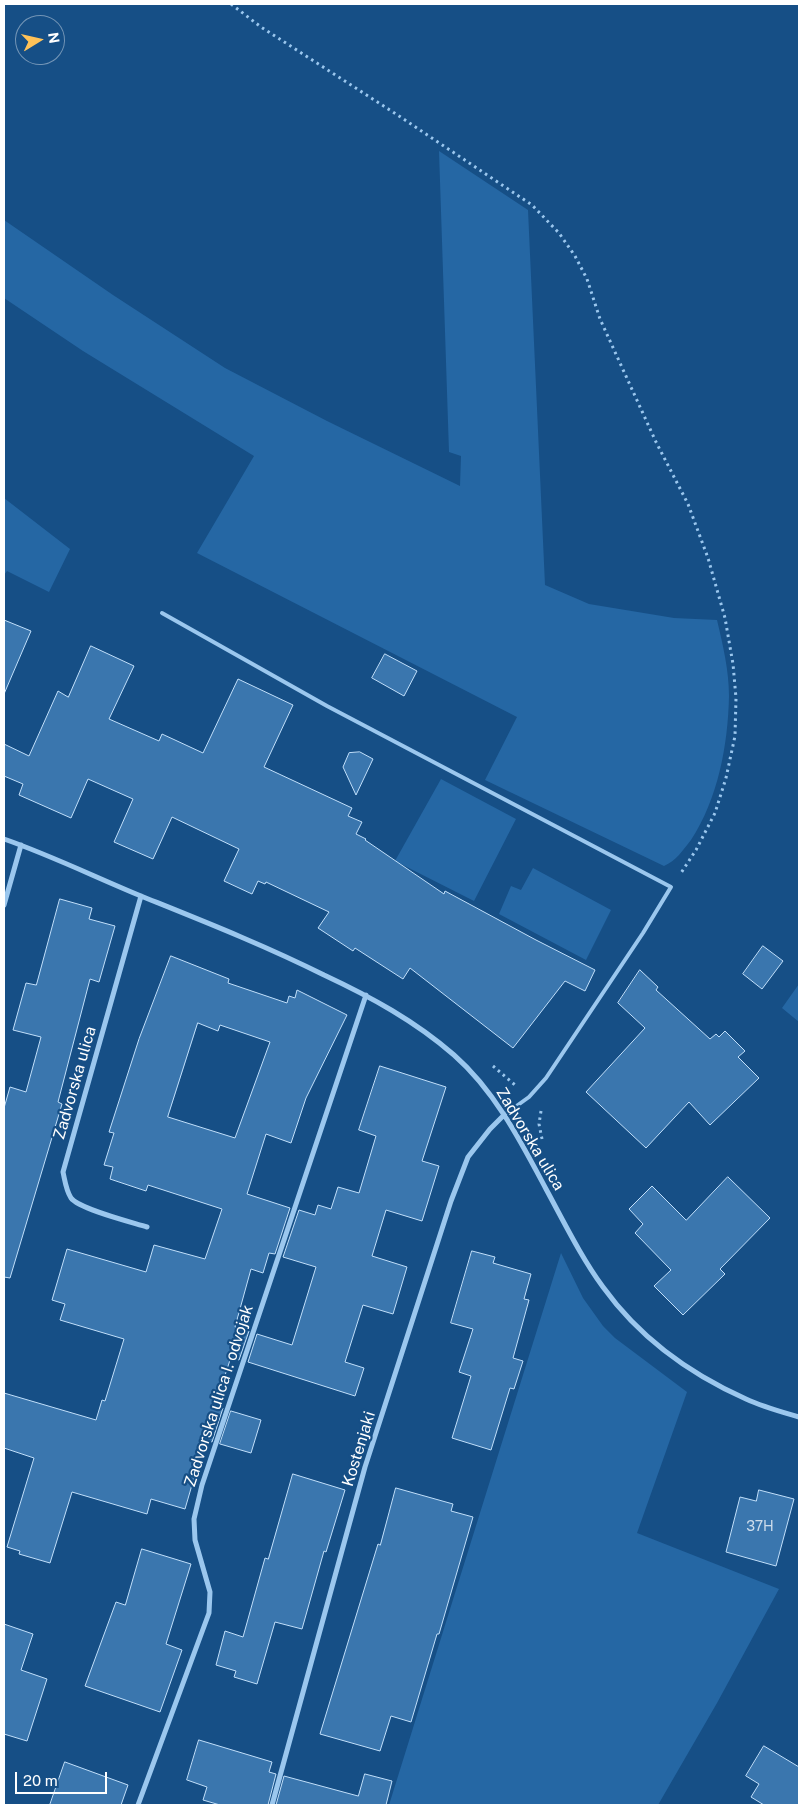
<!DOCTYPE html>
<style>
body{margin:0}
#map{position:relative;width:803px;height:1809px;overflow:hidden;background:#164f86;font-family:"Public Sans",sans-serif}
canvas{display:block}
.frame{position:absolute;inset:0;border:5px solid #fff;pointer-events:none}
.north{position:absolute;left:15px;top:15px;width:50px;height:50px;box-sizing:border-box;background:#164f86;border:1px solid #7395b6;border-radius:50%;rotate:81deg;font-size:14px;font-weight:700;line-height:20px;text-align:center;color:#fff}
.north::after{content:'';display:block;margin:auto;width:18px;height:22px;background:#ffc258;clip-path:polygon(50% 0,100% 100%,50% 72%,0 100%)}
.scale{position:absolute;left:15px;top:1772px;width:92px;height:22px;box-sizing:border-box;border:2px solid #fff;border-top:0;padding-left:6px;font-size:15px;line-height:18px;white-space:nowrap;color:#fff;-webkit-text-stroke:4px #164f86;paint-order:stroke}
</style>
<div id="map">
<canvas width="803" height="1809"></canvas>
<div class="frame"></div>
<div class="north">N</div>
<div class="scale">20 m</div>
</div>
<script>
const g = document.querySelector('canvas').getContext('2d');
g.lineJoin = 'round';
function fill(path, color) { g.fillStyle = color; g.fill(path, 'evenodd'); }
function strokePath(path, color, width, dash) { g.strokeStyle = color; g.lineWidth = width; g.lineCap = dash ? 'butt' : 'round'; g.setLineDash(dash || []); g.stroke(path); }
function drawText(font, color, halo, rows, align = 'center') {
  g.font = font + ' "Public Sans",sans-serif'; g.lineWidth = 4.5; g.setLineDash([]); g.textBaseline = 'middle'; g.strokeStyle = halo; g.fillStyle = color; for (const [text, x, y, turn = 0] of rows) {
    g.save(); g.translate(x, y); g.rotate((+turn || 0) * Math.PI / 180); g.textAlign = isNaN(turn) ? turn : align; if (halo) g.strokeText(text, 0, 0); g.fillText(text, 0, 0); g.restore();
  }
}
fill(new Path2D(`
 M439,151L528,210L545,585L589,604L674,618L717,620C723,645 729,671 729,696C728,745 718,799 691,840C683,850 676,861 664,866L485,780L517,717L197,553L254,456L83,351L4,298V220L113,295L225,368L327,421L460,486L461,456L449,452Z
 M4,498L70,549L49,592L7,571L4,575Z
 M441,779L516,819L474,901L395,861Z
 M533,868L611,910L586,960L499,914L511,886L521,890Z
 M799,984V1022L782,1008Z
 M561,1253L583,1298L603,1326L615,1338L687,1392L637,1533L779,1589L717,1703L658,1805H389Z`), '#2567a4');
const building = new Path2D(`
 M4,620L31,631L4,694Z
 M91,646L134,666L109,719L159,741L162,734L203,753L238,679L293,705L264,767L352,808L348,816L362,822L356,834L366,839L365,840L444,894L445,891L536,940L595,970L585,991L565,981L513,1048L410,968L403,979L355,948L353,951L318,928L329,912L266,882L265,884L258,881L252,894L224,881L239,849L172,817L153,859L114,842L133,799L88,779L71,818L19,795L23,784L4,776V744L29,756L58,691L68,697Z
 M385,654L417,671L404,696L372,678Z
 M360,752L373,759L356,795L343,767L349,753Z
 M60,899L92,908L89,919L115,926L99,982L90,979L58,1102L62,1104L10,1278L4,1277V1108L10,1087L26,1092L41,1037L13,1030L26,983L36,985Z
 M763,946L783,961L762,989L743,974Z
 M171,956L229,979L228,983L287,1003L289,996L295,998L297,990L347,1015L306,1098L291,1143L266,1134L247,1194L290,1208L275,1254L269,1253L263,1273L251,1269L235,1327L249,1331L239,1360L231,1357L215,1406L223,1408L212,1442L205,1440L185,1509L151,1499L147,1514L72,1492L50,1563L19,1554L20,1551L7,1547L34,1458L4,1448V1393L96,1420L102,1400L105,1401L124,1339L60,1320L65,1304L52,1300L67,1249L146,1272L154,1245L205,1259L222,1209L148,1185L146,1191L110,1179L113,1167L104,1165L114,1133L109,1132L139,1039ZM198,1023L218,1031L220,1025L270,1042L235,1138L168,1117Z
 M640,970L658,987L656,990L710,1039L716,1034L719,1037L725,1031L745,1051L738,1057L759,1078L710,1125L689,1102L646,1148L586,1092L645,1028L618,1003Z
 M380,1066L446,1087L422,1161L439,1166L422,1221L386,1210L372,1256L407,1267L393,1314L363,1305L345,1362L364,1368L355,1396L248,1362L257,1334L292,1345L316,1267L283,1257L299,1210L315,1215L318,1205L331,1209L338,1187L359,1193L376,1136L359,1130Z
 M728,1177L770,1218L720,1269L725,1274L683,1315L654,1286L671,1270L635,1233L643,1224L629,1209L652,1186L686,1220Z
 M472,1251L495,1257L493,1263L531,1274L524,1299L529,1300L513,1358L523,1361L514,1389L510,1388L491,1450L452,1438L471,1376L459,1372L473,1329L451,1323Z
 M231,1411L261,1420L251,1453L220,1444Z
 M293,1474L345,1490L326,1552L324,1551L302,1629L275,1622L257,1684L234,1677L236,1671L216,1665L225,1631L243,1637L265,1558L268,1559Z
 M396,1488L453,1504L451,1511L473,1517L439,1634H437L411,1722L391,1716L380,1751L320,1734L378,1544L380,1545Z
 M759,1490L794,1499L776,1566L726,1552L740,1497L756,1501Z
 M142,1549L191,1564L166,1644L182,1650L160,1712L85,1686L116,1602L125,1605Z
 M4,1624L33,1634L21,1670L47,1679L27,1741L4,1734Z
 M199,1740L272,1762L269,1772L276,1774L268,1805H220L203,1800L207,1787L187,1780Z
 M764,1746L799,1767V1805H764L751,1797L759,1784L746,1776Z
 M65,1762L128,1785L121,1805H50Z
 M365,1774L392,1781L386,1805H276L284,1776L358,1796Z`);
fill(building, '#3a76ae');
strokePath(building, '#c1dffa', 1);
strokePath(new Path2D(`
 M231,4L261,27L396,114L532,205L559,233L575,256L587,279L600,319L625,374L656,442L688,504L708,558L725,618L733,664L736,698L735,736L726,778L715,813L696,850L681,873
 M493,1066L515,1085
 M541,1111L539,1124L542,1139`), '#9bc7ee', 3, [2.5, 4]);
strokePath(new Path2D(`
 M162,613L327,706L671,887L643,933L546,1078L529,1097L504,1115`), '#9bc7ee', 4);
strokePath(new Path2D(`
 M4,839C50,855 95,877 141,896C203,921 264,945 324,975C371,997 415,1021 454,1055C495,1091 521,1142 546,1189C564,1222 581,1257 603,1287C639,1337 690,1374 746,1399C763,1407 782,1412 799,1417
 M141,896L63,1172C65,1181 66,1190 71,1198C79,1209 131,1222 147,1227
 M4,905L21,845
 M138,1805L209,1613L210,1592L195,1540L194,1519L202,1485L366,995
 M272,1805L365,1467L451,1201L468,1157L490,1129L504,1115`), '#9bc7ee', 5);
drawText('14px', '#ceddeb', null, [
 ["37H",760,1527]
]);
drawText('16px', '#fff', '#164f86', [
 ["Zadvorska ulica",75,1083,-74],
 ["Zadvorska ulica",530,1139,59],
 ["Zadvorska ulica I. odvojak",219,1396,-72],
 ["Kostenjaki",359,1449,-73]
]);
</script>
